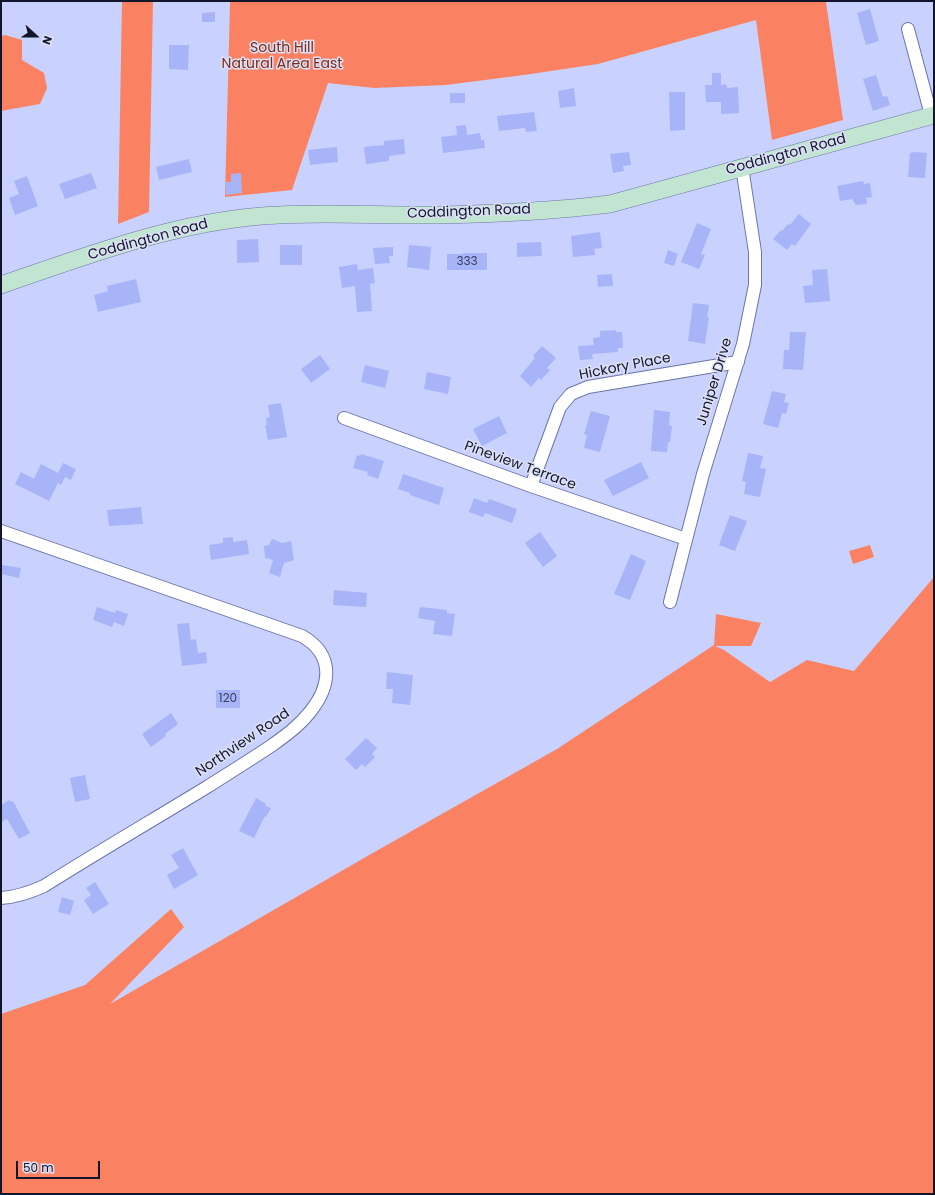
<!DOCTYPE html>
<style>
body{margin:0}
#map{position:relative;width:935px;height:1195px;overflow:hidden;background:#c9d2fe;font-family:Poppins,sans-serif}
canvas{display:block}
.frame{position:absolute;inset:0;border:2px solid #13162a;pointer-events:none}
.north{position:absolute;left:16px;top:16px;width:40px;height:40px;-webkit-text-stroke:3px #dce0f7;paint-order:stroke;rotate:111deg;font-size:11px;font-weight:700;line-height:16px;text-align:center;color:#13162a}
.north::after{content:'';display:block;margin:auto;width:14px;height:18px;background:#13162a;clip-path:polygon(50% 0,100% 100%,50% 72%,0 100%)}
.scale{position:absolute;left:16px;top:1161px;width:84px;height:18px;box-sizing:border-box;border:2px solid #13162a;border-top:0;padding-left:5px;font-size:12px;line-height:14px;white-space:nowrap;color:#13162a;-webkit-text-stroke:3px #dce0f7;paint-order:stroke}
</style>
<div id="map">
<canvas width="935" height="1195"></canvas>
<div class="frame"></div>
<div class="north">N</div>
<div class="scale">50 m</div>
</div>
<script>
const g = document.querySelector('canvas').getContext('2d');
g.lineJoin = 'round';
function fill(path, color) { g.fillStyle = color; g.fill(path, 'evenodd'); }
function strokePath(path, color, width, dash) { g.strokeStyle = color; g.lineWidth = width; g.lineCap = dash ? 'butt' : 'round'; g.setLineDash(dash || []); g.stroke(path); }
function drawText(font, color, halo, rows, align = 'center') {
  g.font = font + ' Poppins,sans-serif'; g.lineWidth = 3; g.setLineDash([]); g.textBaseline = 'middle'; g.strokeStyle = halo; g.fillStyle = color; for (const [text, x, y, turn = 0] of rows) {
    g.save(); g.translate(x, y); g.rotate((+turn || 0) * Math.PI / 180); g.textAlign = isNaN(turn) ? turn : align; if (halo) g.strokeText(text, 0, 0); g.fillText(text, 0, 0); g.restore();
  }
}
fill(new Path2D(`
 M122,1H153L149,212L118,224Z
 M170,1H831L826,2L843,120L772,140L756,20L598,64L524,75L446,85L374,88L328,83L292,190L225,197L230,2Z
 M5,35L22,40V60L44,73L47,88L40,104L1,111V36Z
 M870,545L874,557L853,564L849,551Z
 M934,577V1194H1V1014L85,985L171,909L184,927L110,1004L378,850L557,749L714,645L716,614L761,623L751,646H715L724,650L770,682L807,660L854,671Z`), '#fa8262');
fill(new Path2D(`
 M870,9L879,41L866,45L857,13Z
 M215,12V22H202V13Z
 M169,45H189L188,70L169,69Z
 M712,73H721V85L726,84L727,88L738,87L739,113L721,114V102H706L705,85H712Z
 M876,75L883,97L887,96L890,105L873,111L863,79Z
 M574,88L576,106L560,108L558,91Z
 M669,92H685V130L670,131Z
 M450,93H465V103H450Z
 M534,112L537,131L526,132L525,128L499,131L497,116Z
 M466,125L467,135L480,133L481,140H484L485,148L443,153L441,137L457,135L456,126Z
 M404,139L405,154L389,156V161L366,164L364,147L384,145V141Z
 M337,147L338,162L310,165L308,150Z
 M629,152L631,165L623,166L624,171L613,173L610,154Z
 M915,152L927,153L925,178L908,177L910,153Z
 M189,159L192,172L159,180L156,167Z
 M91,173L97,188L65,199L59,184Z
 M241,173L242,193L226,195L225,182H231V174Z
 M27,176L38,206L15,215L9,198L19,194L14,181Z
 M863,181L864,184L870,183L872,197L866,198L867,204L856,205L852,199L840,201L837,186Z
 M799,214L811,224L795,246L792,244L787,250L773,239L781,230L782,231L788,224L790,225Z
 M697,223L711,229L701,254L705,255L699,269L681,262Z
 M600,232L602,248L594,249L595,255L573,257L571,236Z
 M258,239L259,262L237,263V240Z
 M541,242L542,256L517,257V243Z
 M280,245H302V265H280Z
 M409,245L431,247L429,270L407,267Z
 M393,247V256H389L390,263L375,264L373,248Z
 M668,250L678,254L674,266L664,263Z
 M463,253H487V270H447V254H463Z
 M357,264L358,270L373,268L375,283L370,284L372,311L357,312L355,286L342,288L339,267Z
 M827,269L830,301L805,303L803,286L813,285L812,270Z
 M612,274L613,286L598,287L597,275Z
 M136,279L141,302L98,312L94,295L108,291L107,286Z
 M693,303L709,305L707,317H709L705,344L688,341Z
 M616,330V332H622L623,348H618V352L592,354L593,359L580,360L578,346L594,345L593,338L600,337V331Z
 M790,332H806L803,370L783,369L784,350H789Z
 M542,346L556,358L547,368L550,370L541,380L539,378L531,387L520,376L535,358L533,356Z
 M320,355L330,369L311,383L301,369Z
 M365,365L389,371L385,388L361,382Z
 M427,372L451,377L448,394L424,389Z
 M772,391L786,394L784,402L789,403L786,414L782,413L778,428L763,424Z
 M281,403L287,437L268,440L265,425H267L266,418L270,417L268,405Z
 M654,410L670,412L669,425L672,426L670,442H668L667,452L651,451Z
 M591,411L610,416L600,452L584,448L587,435L584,434Z
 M499,416L507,433L482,446L473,429Z
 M748,453L763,456L760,468L766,469L760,497L744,494L746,482L742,481Z
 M361,454L384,461L378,479L367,475L368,472L353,468L357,455L360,456Z
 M641,462L649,478L613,496L604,480Z
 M63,463L76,469L71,480L65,477L61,485L58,483L49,501L15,484L21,472L34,479L41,464L58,473Z
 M403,474L444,488L439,505L410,495V493L398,489Z
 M474,498L487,503L489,499L517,509L512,523L485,513L483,517L469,512Z
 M141,507L143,524L109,526L107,510Z
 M730,515L747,521L735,551L719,545Z
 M540,532L557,556L543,567L525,543Z
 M233,537V542L247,540L249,554L211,560L209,545L223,543V538Z
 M272,539L282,543L291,541L294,560L284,563L280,577L269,573L273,560L265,558L264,546L269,545Z
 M631,554L646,561L630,600L614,594Z
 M2,565L21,568L19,578L1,574Z
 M334,590L367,593L366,607L333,605Z
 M97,607L115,613L116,610L128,614L124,626L114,622L112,627L93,620Z
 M420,607L447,610V613L455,614L452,636L433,634L435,621L418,618Z
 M189,623L191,640L196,639L198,653L206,652L207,663L182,666L177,624Z
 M387,672L413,675L410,705L392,703L393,689H386Z
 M216,690H240V708H216Z
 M171,713L178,724L165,734L166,736L151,747L142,734Z
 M366,738L377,748L372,754L375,757L365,767L362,764L356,770L345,759Z
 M85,775L90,799L75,802L70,778Z
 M256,798L266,804L265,806L271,808L266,817L265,816L254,838L239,831Z
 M9,800L11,802L13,801L30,833L19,839L7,819L1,822V805Z
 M183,848L198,875L174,889L167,875L179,868L171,855Z
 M95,882L109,904L93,914L84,900L91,895L86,888Z
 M62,897L74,901L70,915L58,912Z`), '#a7b4f8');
const street = new Path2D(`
 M908,29L931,115
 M344,418L531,486L686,539
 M531,486L560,407L571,394L588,387L738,362
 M1,531L302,636C335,655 331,686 310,712C299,726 285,736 271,746C250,760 229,773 207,787C153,820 98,852 44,886C31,892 16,897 1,898
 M670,602L703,474L743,344L755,285V252L742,167`);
const secondary = new Path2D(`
 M1,285C85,256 173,223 262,216C320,211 378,216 436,215C494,214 553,211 610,204L934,115`);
strokePath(street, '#6c75a6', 14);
strokePath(secondary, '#6c75a6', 18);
strokePath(street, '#fff', 12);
strokePath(secondary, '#c2e5d2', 17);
drawText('12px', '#383e5e', null, [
 ["333",467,262],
 ["120",228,699]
]);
drawText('14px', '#7c2c16', '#dce0f7', [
 ["South Hill",282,48],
 ["Natural Area East",282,64]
]);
drawText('14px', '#13162a', '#dce0f7', [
 ["Coddington Road",786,155,-15],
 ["Coddington Road",469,212,-2],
 ["Coddington Road",148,240,-15],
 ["Hickory Place",625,367,-11],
 ["Juniper Drive",715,382,-73],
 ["Pineview Terrace",520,466,20],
 ["Northview Road",243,743,-34]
]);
</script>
